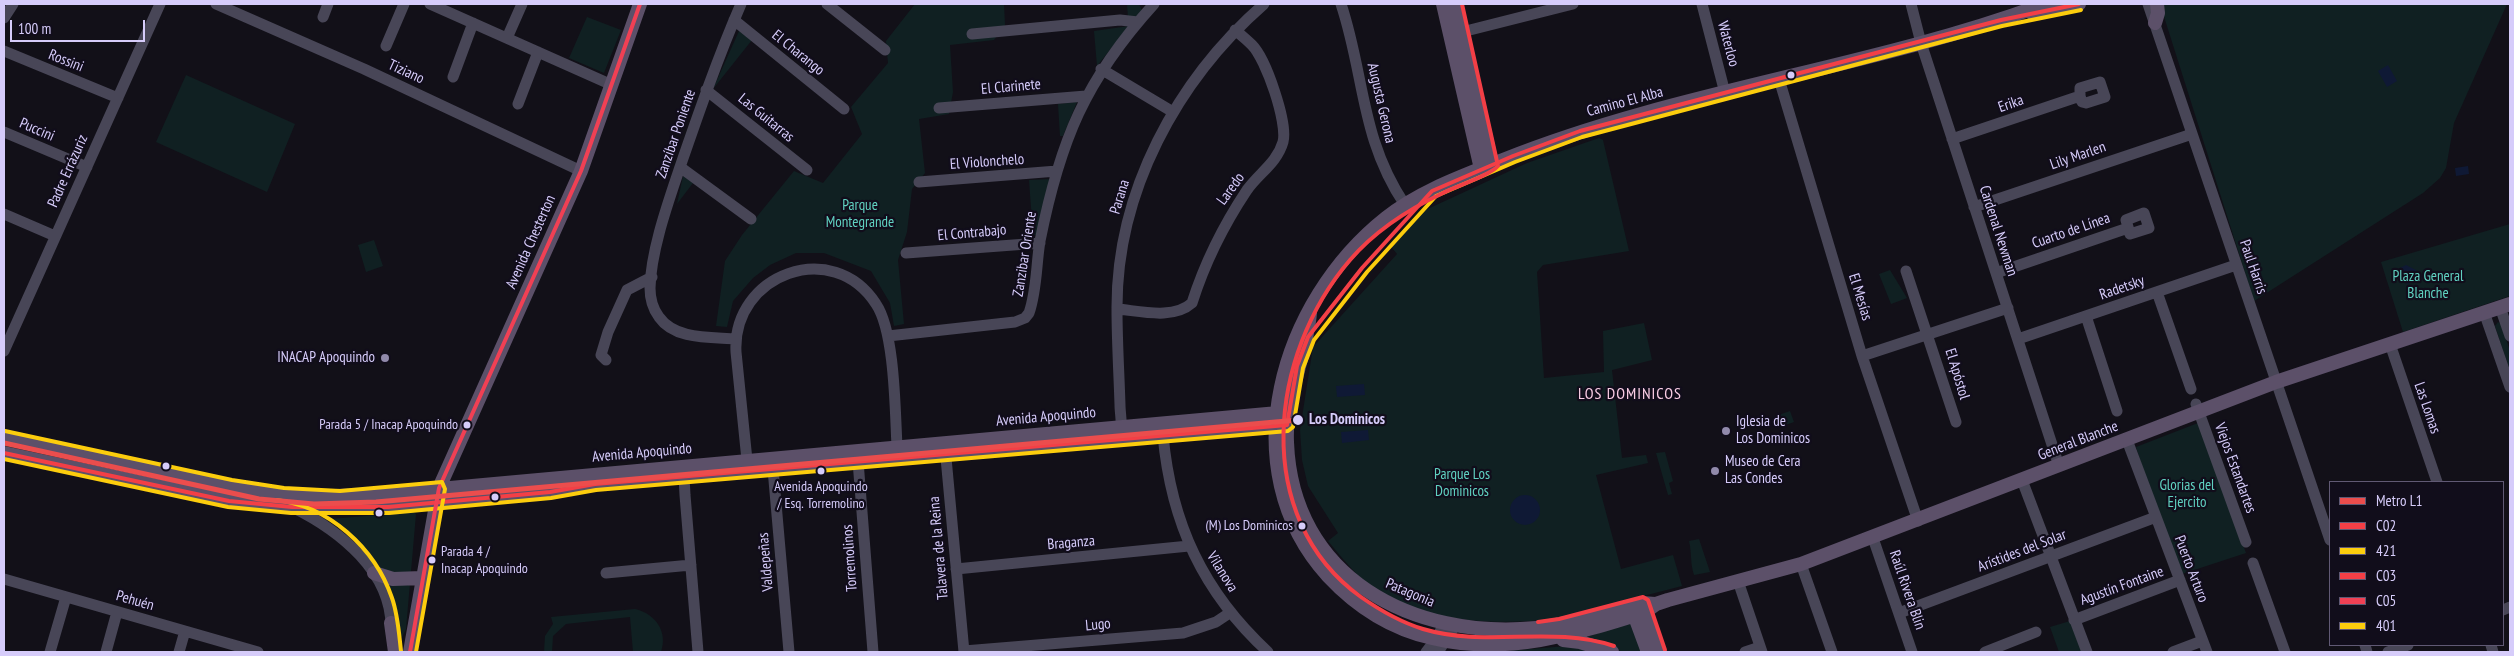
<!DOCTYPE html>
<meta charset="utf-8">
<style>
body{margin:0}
#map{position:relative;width:2514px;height:656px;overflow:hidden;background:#121018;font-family:"PT Sans Narrow",sans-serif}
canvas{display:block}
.frame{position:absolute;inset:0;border:5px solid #d6ccfa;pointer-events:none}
.legend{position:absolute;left:2329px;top:481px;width:175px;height:165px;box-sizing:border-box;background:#110d1b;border:1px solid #605974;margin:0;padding:6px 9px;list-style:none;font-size:15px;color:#d6ccfa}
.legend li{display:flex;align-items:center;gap:10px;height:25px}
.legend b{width:25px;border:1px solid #605974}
.scale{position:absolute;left:10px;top:20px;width:135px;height:22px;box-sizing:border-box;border:2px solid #d6ccfa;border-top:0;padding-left:6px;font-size:15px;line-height:18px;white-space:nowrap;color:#d6ccfa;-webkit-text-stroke:4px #110d1b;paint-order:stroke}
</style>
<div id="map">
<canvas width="2514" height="656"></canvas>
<div class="frame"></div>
<ul class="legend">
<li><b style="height:6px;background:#eb4d4d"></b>Metro L1</li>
<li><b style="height:6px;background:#f33f46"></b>C02</li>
<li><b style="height:6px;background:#fccd0d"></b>421</li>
<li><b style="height:6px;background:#f33f46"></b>C03</li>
<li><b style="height:6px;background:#f04054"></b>C05</li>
<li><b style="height:6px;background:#fccd0d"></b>401</li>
</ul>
<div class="scale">100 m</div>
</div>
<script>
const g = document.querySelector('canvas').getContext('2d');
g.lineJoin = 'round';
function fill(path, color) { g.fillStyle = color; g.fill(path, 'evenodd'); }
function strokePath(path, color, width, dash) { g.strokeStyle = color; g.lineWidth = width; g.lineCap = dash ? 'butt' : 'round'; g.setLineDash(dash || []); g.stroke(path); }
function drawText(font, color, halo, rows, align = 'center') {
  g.font = font + ' "PT Sans Narrow",sans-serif'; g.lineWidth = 4.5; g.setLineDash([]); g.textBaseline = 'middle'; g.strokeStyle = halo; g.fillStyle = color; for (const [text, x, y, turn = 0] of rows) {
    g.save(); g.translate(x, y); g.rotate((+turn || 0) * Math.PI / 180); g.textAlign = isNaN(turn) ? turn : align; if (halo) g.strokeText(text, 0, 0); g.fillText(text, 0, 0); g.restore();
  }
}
fill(new Path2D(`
 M915,4H1004L1005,25L994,40L950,45L953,92L949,114L919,119L925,173L912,189L907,232L898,260L904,324L894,326L890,303L871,271L824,253H796L770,265L753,278L733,301L727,327L716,326L725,261L742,235L794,171L823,183L862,134L851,107L888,63L886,41Z
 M1127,4H1139L1143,13L1137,17L1128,18Z
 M2160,4H2507L2454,123L2446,168L2440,178L2423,193L2254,301Z
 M587,17L621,30L604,73L569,58Z
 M1129,26L1097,66L1094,31Z
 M739,31L752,40L713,89Z
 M186,75L295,124L267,192L156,142Z
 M1077,102L1063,136H1060L1058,104Z
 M1599,138L1603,140L1629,251L1543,265L1537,272L1544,378L1604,372L1603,331L1644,323L1652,360L1612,370L1622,458L1646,455L1648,463L1596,475L1621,569L1673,555L1682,586L1554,619C1503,625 1427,623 1382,595C1361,582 1344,560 1328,541L1338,533L1308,486L1302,460L1300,430L1313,347L1397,254L1389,244L1419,213L1527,163Z
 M683,176L693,183L677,204Z
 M1051,179L1037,235H1033L1029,180Z
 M2510,224V296L2403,332L2381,262Z
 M374,240L383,266L366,272L358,245Z
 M1890,270L1907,298L1891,304L1879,274Z
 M2498,322L2501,324L2510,351V371L2495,326Z
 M1790,411L1794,422L1777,428L1773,417Z
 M2198,423L2246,553L2182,574L2155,507L2136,447Z
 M4,442L108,465L107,470L4,447Z
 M1665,452L1673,481L1669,483L1672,494L1668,495L1656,453Z
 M413,512L416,514L406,629L402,637H399C392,578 377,555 330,519Z
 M1699,539L1710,572L1694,575C1690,563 1692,553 1689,541Z
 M635,609C656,614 668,632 661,652H633L630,617L566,624L553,636L552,652H544L545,636L553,624L551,617Z
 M2070,621L2082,652H2059L2050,627Z
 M1631,622L1642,652H1623L1586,637Z
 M1567,646L1584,647L1585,652L1505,651Z`), '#102022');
fill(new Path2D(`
 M2388,65L2397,81L2387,87L2378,71Z
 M2468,166L2469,174L2456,176L2455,168Z
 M2406,265L2416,270L2417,274L2409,271L2405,274L2407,278L2410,276L2416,279L2408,284L2403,282L2398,273L2400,268Z
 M1364,384L1365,395L1337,397L1336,386Z
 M1368,430L1369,440L1342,443L1341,432Z
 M1510 510a15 15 0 1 1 30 0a15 15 0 1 1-30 0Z`), '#0f1935');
strokePath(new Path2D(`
 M216,4L364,69L581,171
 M430,4L612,85
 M827,4L885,50
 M1341,4C1365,76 1360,138 1405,205
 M1702,4L1725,93
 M1911,4L1921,43L2059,466
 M2148,4L2330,540
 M323,17L328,4
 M4,18L13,4
 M734,20L844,109
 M1462,32L1573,4
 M972,34L1120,20L1138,22
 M507,38L522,4
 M386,46L404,4
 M4,51L118,98
 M1101,69L1173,112
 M453,77L473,23
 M1779,79L1862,356L1918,521
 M2100,82L2105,97L2086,103L2082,102L2080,96V88Z
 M706,90L807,170
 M518,104L538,52
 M939,108L1086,96
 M4,132L87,167
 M1952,139L2080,96
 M680,167L751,219
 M919,182L1057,171
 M1974,207L2192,134
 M2144,213L2149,228L2130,234L2126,220Z
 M4,214L55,236
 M906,253L1040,243
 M1906,271L1956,422
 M1996,273L2128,228
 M2157,292L2191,389
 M2500,307L2510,336
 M1117,309C1140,311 1173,320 1192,303C1205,262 1223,226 1247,190C1259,173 1277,163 1283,142C1288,123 1266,59 1252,45C1247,40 1241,35 1235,30
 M2484,312L2510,387
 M2086,316L2117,411
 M888,336L1015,322L1025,318L1029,313C1037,290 1036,265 1040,241C1060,141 1085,80 1154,4
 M736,339C710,337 675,340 659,317C653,309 650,298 650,288C651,250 668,203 680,167C699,112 718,57 741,4
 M2018,339L2236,265
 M2390,344L2437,482
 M4,351L160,4
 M1862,356L2008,308
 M606,360L601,355L608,332L627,290L652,277
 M2196,404L2246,542
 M1120,435C1123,426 1120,414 1120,405C1119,373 1117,341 1117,310C1116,192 1177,80 1264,4
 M1163,435C1171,523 1203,592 1268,652
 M2127,440L2207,652
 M945,447L964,652
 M858,461L873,652
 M742,468L747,460L736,352C732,274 833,237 876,304C895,332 895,411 897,446
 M688,469L684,476L685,495L698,652
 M773,469L789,652
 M2022,480L2087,652
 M292,507C339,530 393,572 391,630
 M1873,538L1912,652
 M2253,563L2285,652
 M1801,564L1832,652
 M956,569L1189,546
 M606,573L691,565
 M4,579L258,652
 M1738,581L1762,652
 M2503,610L2510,607
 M1899,613L2156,517
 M2074,620L2180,580
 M2365,645L2367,652
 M2491,645L2493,652
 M964,651L1183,633L1216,622L1231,612
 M50,652L66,597
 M106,652L117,612
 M179,652L185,631
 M1426,652L1436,639L1444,624
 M1438,652L1455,626
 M1745,652L1760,647
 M1985,652L2036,632
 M2173,652L2202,641
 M2388,652L2408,645`), '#484657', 11);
strokePath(new Path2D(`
 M1443,4L1481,169
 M1456,4L1492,164
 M2045,4C1869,69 1678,90 1503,160C1463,176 1420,191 1386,218C1281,301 1230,468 1328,576C1356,606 1392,629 1432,638C1505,656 1576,634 1645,612L1656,604L1668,600L1801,564L2276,382L2510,304
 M2033,14L2079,4
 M2155,23L2158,13L2157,4
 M1310,313C1306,357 1285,397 1287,442C1292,578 1413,640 1536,628C1572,624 1607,612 1642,603L1655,604
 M4,437L246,489L311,497L384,494L1289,412
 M4,453L229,501L292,507H388L550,492L595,484L1287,425
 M374,573L393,579L422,578
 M1642,603L1659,652
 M1631,606L1648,652
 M391,623L395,652
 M1563,640L1580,642L1612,652
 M410,652L439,488L581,171L640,4`), '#5c5069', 14);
strokePath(new Path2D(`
 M4,453L229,501L292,507H388L550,492L595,484L1287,425L1297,366L1308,337L1362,268L1432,191L1513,156L1580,131L2001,20L2079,4`), '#f33f46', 4);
strokePath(new Path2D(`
 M4,459L228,507L291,513H389L551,498L596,490L1288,431L1293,427L1303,368L1314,340L1367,272L1436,196L1515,162L1582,137L2002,26L2081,10`), '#fccd0d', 4);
strokePath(new Path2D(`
 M1462,4L1498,166C1489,176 1456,186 1443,193C1409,209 1375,231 1350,260C1269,354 1250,517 1361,597C1381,611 1400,622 1423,629C1487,648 1550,625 1614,646
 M1538,622L1559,619L1643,597L1648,600L1665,650`), '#f33f46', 4);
strokePath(new Path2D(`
 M410,652L439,488L581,171L640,4`), '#f04054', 4);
strokePath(new Path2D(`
 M5,431L232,480L284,488L340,491L442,482L445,489L416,652
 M275,500C328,505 375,548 392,598C398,615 399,634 401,651`), '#fccd0d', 4);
strokePath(new Path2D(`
 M4,443L259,499L314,504L376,502L1298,420`), '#eb4d4d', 5);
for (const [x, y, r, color] of [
 [1791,75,4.5,"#d6ccfa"],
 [385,358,5,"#918aab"],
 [1298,420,6,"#d6ccfa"],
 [467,425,4.5,"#d6ccfa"],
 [1726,431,5,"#918aab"],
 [166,466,4.5,"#d6ccfa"],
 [821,471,4.5,"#d6ccfa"],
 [1715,471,5,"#918aab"],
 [495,497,4.5,"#d6ccfa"],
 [379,513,4.5,"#d6ccfa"],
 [1302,526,4.5,"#d6ccfa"],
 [432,560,4.5,"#d6ccfa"]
]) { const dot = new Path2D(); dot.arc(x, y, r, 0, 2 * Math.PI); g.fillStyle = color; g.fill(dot); strokePath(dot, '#110d1b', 2); }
drawText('14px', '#d6ccfa', '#110d1b', [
 ["Parada 5 / Inacap Apoquindo",458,425],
 ["Avenida Apoquindo",821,487,"center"],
 ["/ Esq. Torremolino",821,504,"center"],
 ["(M) Los Dominicos",1293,526],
 ["Parada 4 /",441,552,"left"],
 ["Inacap Apoquindo",441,569,"left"]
], 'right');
drawText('15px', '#d6ccfa', '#110d1b', [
 ["Waterloo",1728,44,75],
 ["El Charango",798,53,39],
 ["Rossini",66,61,22],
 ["Tiziano",406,72,25],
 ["El Clarinete",1011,87,-5],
 ["Camino El Alba",1625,102,-15],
 ["Augusta Gerona",1381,103,77],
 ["Erika",2011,104,-19],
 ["Las Guitarras",766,118,39],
 ["Puccini",37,130,23],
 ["Zanzíbar Poniente",676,134,-71],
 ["Lily Marlen",2078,156,-19],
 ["El Violonchelo",987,162,-4],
 ["Padre Errázuriz",68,171,-66],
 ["Laredo",1231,189,-54],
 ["Parana",1120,197,-73],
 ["Cardenal Newman",1998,231,72],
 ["Cuarto de Línea",2071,231,-19],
 ["El Contrabajo",972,233,-5],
 ["Avenida Chesterton",531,242,-66],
 ["Zanzibar Oriente",1025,254,-81],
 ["Paul Harris",2253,267,71],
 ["Radetsky",2122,288,-19],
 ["El Mesías",1860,297,73],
 ["El Apóstol",1957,374,73],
 ["Las Lomas",2427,408,71],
 ["Avenida Apoquindo",1046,417,-5],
 ["General Blanche",2078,441,-21],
 ["Avenida Apoquindo",642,453,-5],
 ["Viejos Estandartes",2235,468,70],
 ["Braganza",1071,543,-5],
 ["Talavera de la Reina",939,548,-95],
 ["Arístides del Solar",2022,551,-21],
 ["Torremolinos",850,558,-94],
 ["Valdepeñas",766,562,-95],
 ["Puerto Arturo",2191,569,69],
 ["Vilanova",1222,572,58],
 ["Agustín Fontaine",2122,586,-20],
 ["Raúl Rivera Blin",1907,590,71],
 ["Patagonia",1410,593,23],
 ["Pehuén",135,601,16],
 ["Lugo",1098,625,-5]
]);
drawText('15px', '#60d1c1', '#110d1b', [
 ["Parque",860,206],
 ["Montegrande",860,223],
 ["Plaza General",2428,277],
 ["Blanche",2428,294],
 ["Parque Los",1462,475],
 ["Dominicos",1462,492],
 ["Glorias del",2187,486],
 ["Ejercito",2187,503]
]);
drawText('15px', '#d6ccfa', '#110d1b', [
 ["INACAP Apoquindo",375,358,"right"],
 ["Iglesia de",1736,422],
 ["Los Dominicos",1736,439],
 ["Museo de Cera",1725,462],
 ["Las Condes",1725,479]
], 'left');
drawText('bold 15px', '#d6ccfa', '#110d1b', [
 ["Los Dominicos",1309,420]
], 'left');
g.letterSpacing = '1px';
drawText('16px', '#facde5', '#110d1b', [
 ["LOS DOMINICOS",1630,394]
]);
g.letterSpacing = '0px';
</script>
